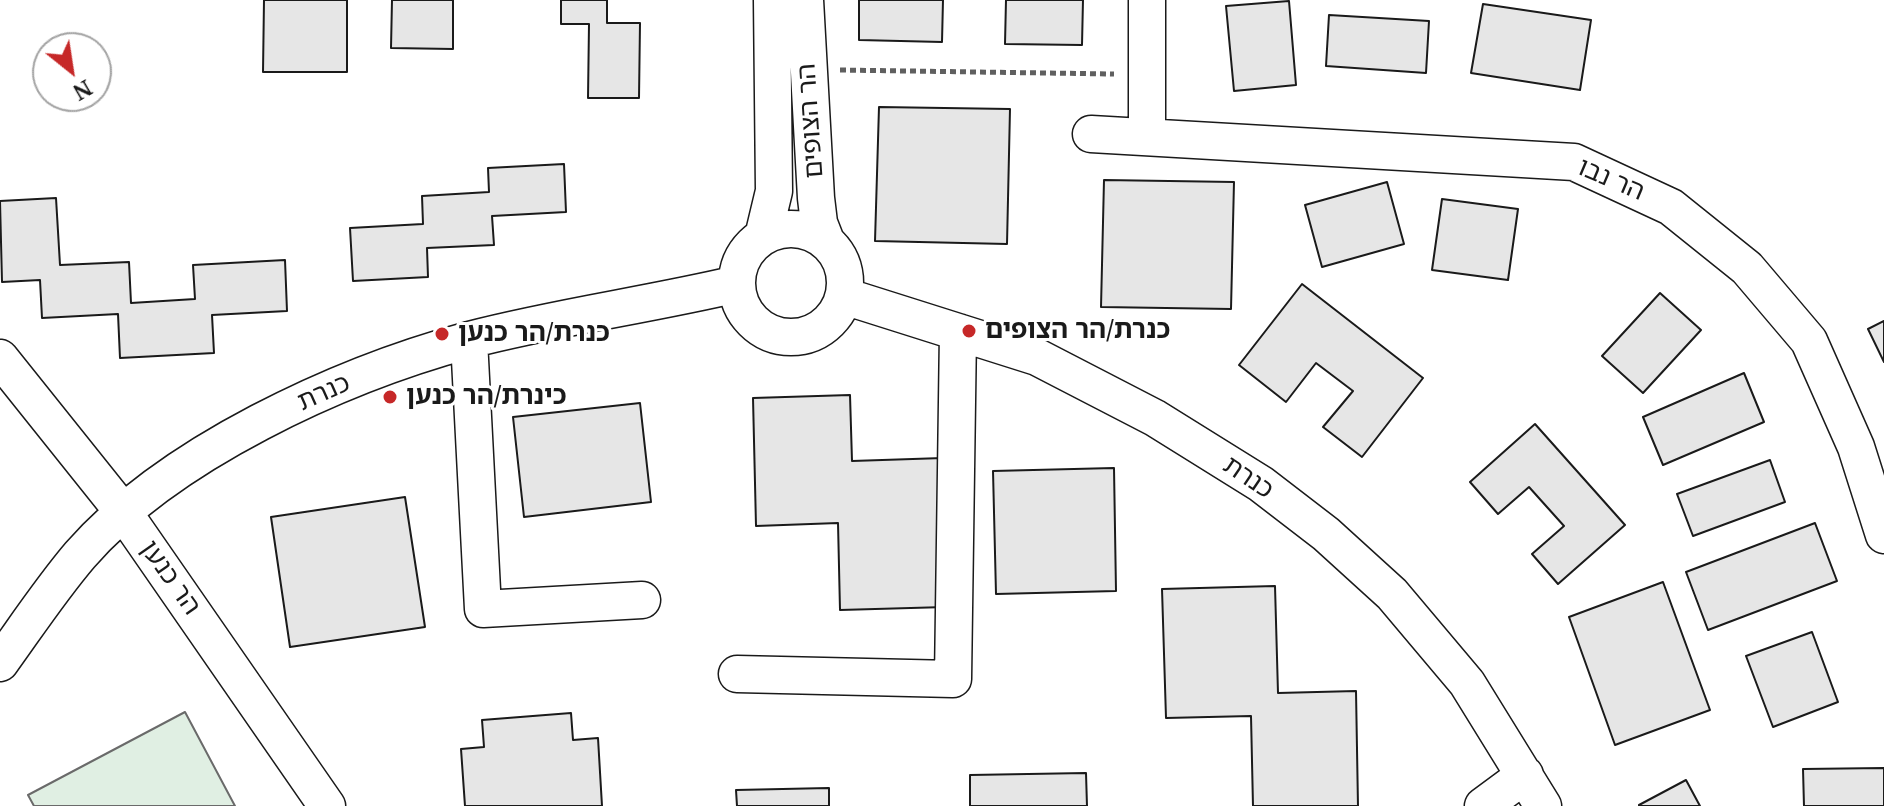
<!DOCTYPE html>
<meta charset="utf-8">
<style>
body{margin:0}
#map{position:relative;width:1884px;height:806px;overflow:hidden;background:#fff;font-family:"Noto Serif",serif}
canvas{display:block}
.north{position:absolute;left:32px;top:32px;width:80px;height:80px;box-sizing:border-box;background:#fff;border:2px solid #a3a3a3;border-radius:50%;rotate:150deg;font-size:22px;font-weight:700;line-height:32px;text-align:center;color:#1a1a1a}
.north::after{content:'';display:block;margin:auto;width:28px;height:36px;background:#c62828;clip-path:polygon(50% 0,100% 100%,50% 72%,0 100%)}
</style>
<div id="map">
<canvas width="1884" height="806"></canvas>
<div class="north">N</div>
</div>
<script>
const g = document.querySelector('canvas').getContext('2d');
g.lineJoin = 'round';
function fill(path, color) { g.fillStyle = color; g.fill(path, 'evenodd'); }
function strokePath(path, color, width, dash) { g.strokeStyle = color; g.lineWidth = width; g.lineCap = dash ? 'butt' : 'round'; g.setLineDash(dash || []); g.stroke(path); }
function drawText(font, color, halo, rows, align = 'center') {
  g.font = font + ' "Noto Serif","Noto Sans Hebrew",serif'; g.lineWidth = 6; g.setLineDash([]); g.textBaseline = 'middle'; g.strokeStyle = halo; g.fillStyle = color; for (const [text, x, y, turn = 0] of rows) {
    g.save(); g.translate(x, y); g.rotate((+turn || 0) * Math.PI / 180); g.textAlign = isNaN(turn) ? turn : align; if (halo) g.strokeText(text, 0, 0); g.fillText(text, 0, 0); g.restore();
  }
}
const green = new Path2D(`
 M185,712L235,806H34L28,795Z`);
fill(green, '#e0efe3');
strokePath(green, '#6a6a6a', 2);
const building = new Path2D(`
 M264,0H347V72H263Z
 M392,0H453V49L391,48Z
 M561,0H607V23H640L639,98H588L589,24H561Z
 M859,0H943L942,42L859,40Z
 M1006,0H1083L1082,45L1005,44Z
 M1289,1L1296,85L1234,91L1226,6Z
 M1483,4L1591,20L1580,90L1471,73Z
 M1329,15L1429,21L1426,73L1326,66Z
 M879,107L1010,109L1007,244L875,241Z
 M564,164L566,212L492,216L494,245L427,248L428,277L353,281L350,228L423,224L422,196L489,192L488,168Z
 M1104,180L1234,182L1231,309L1101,307Z
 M1387,182L1404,244L1322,267L1305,205Z
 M56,198L60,265L129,262L131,303L195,299L193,265L285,260L287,311L212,315L214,353L120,358L118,314L42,318L40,280L2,282L0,201Z
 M1442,199L1518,209L1508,280L1432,270Z
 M1302,284L1423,378L1362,457L1323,427L1353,391L1316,363L1286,402L1239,365Z
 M1660,293L1701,330L1643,393L1602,356Z
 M1884,321V362L1868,329Z
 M1744,373L1764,422L1663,465L1643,417Z
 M850,395L852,461L943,458L946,607L840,610L838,523L756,526L753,398Z
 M640,403L651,502L524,517L513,417Z
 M1535,424L1625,525L1558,584L1532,554L1564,526L1529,487L1498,514L1470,482Z
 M1770,460L1785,502L1693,536L1677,494Z
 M1114,468L1116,591L996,594L993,471Z
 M405,497L425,627L290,647L271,517Z
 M1815,523L1837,581L1708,630L1686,572Z
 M1663,582L1710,710L1615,745L1569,617Z
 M1275,586L1278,693L1356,691L1358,806H1253L1251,716L1166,718L1162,589Z
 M1812,632L1838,702L1773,727L1746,656Z
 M571,713L573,740L598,738L602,806H465L461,749L484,747L482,720Z
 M1884,768V806H1804L1803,769Z
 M1086,773L1087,806H970V775Z
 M1686,780L1700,806H1639V805Z
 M829,788V806H737L736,790Z`);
fill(building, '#e6e6e6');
strokePath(building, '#1a1a1a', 2);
const minor = new Path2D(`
 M805,0L816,198L819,223L826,241
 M1147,0V136
 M1091,134L1574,162L1671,207L1747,268L1809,341L1856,447L1884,535
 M737 283a54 54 0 1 1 108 0a54 54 0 1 1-108 0Z
 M763,237L774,191L772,0
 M844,296L1037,357L1155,418L1261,484L1326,534L1392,594L1467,683L1543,806
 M469,340L483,609L642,600
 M0,358L124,513L327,806
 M0,663C26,627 51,589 80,555C169,453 340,375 469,340C557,317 648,305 737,284
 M737,674L953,679L958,332
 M1483,806L1525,775`);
strokePath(minor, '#1a1a1a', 39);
strokePath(new Path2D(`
 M840,70L1114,74`), '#5f5f5f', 5, [6, 4]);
strokePath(minor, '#fff', 36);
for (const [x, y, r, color] of [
 [969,331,8,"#c62828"],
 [442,334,8,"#c62828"],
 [390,397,8,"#c62828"]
]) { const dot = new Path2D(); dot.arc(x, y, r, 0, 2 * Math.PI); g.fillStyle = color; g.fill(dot); strokePath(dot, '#fff', 3); }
drawText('26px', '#1a1a1a', '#fff', [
 ["הר הצופים",811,121,-94],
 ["הר נבו",1611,180,23],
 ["כנרת",324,393,-24],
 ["כנרת",1248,478,34],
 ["הר כנען",170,578,55]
]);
drawText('bold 26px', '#1a1a1a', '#fff', [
 ["כנרת/הר הצופים",985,331],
 ["כנרת/הר כנען",458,334],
 ["כינרת/הר כנען",406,397]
], 'left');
</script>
